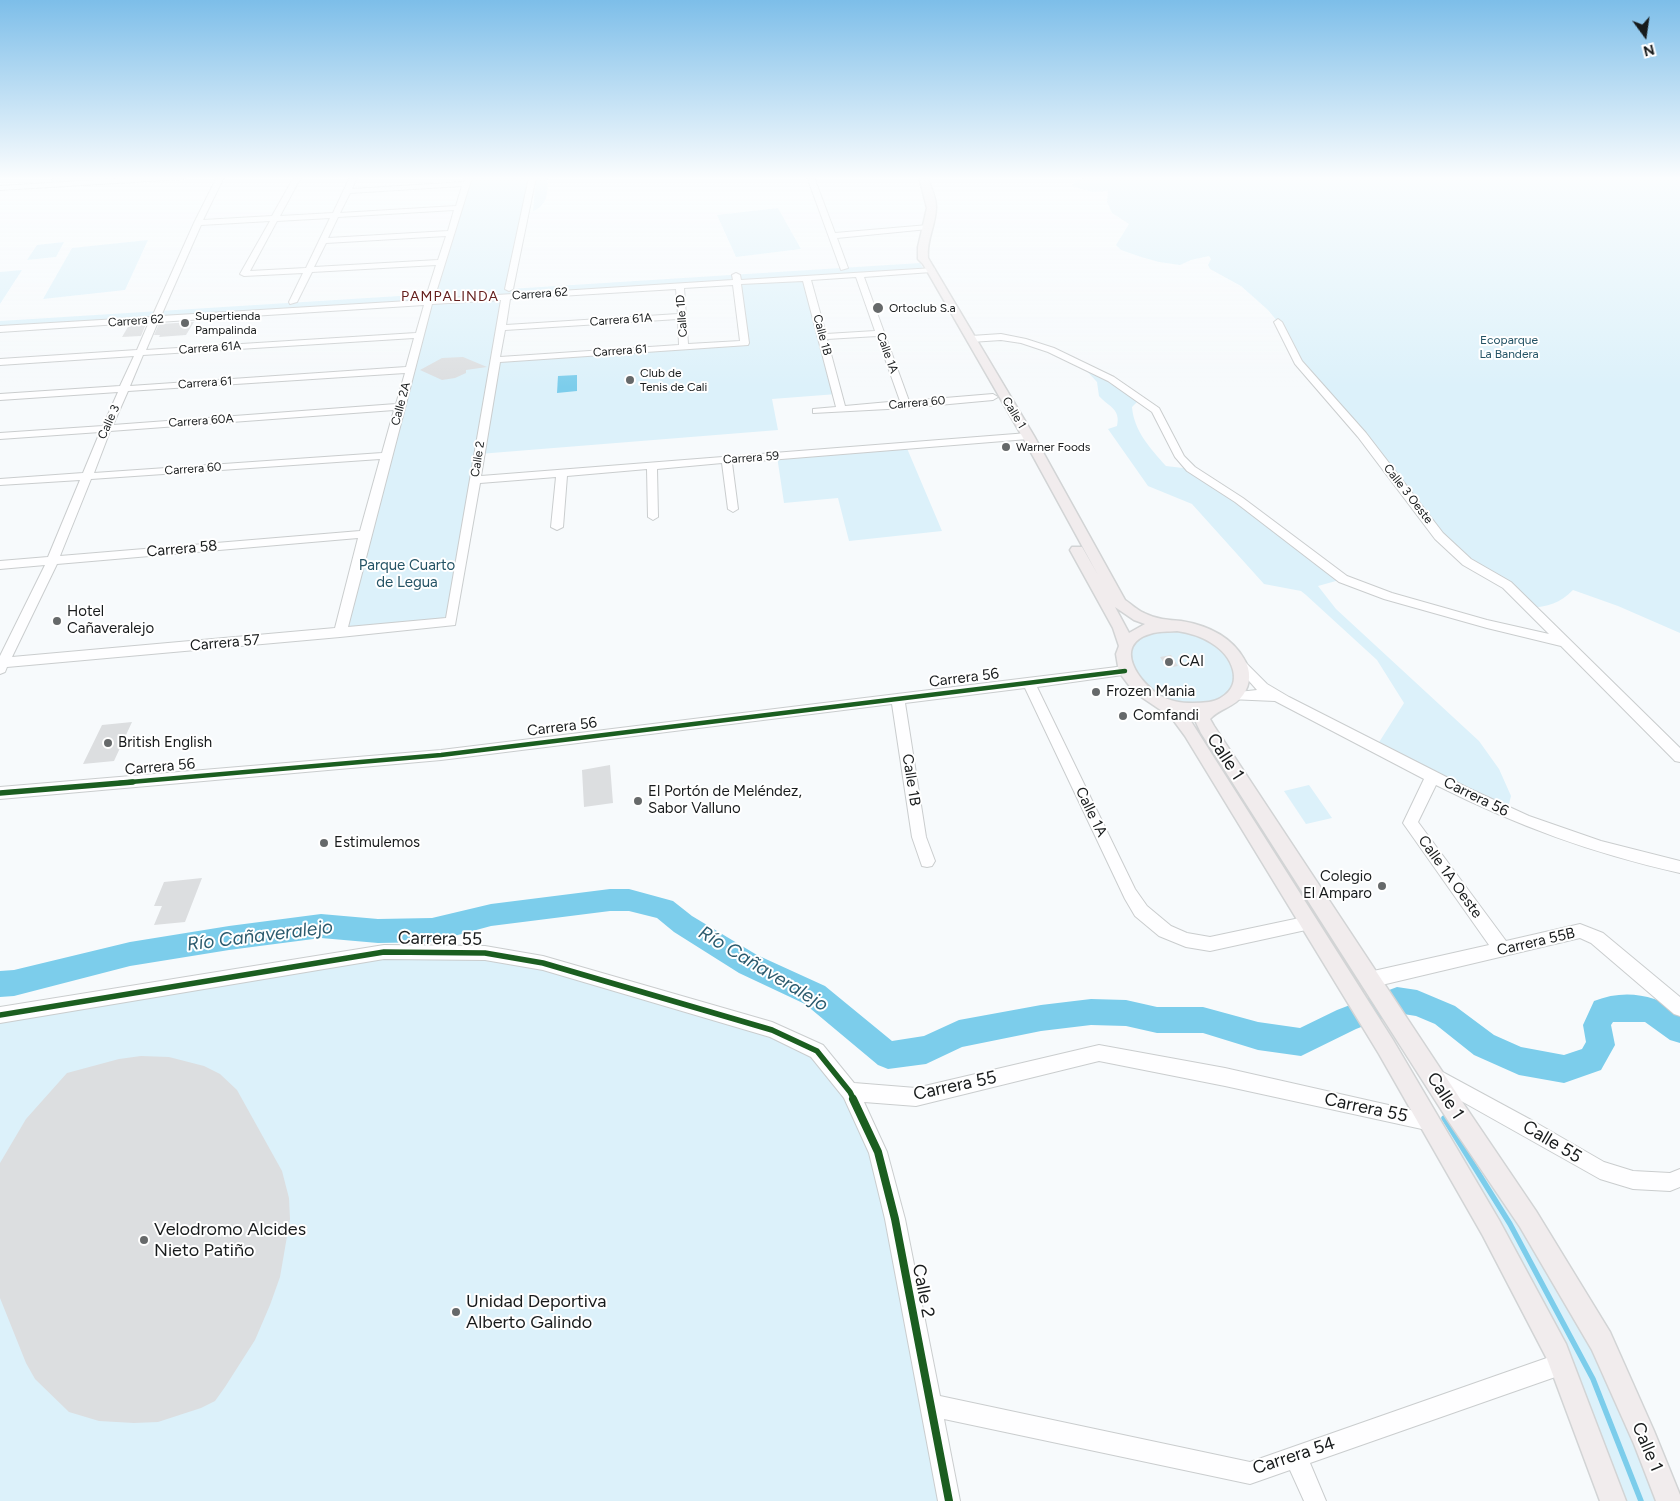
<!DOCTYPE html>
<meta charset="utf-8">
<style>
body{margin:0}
#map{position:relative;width:1680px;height:1501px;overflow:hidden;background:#f7fafc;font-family:Figtree,sans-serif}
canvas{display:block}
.north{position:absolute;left:1620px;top:10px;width:50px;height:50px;-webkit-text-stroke:4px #fff;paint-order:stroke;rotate:166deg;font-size:14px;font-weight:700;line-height:20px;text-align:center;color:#181b1c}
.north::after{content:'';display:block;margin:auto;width:18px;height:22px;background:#181b1c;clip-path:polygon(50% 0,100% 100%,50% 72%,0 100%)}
</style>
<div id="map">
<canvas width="1680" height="1501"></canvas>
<div class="north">N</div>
</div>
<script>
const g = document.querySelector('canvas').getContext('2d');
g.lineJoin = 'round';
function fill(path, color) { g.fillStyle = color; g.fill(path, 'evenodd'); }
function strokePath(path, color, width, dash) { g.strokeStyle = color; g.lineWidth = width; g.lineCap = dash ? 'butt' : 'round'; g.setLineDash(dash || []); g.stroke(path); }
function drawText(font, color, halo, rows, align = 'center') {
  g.font = font + ' Figtree,sans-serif'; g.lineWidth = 4; g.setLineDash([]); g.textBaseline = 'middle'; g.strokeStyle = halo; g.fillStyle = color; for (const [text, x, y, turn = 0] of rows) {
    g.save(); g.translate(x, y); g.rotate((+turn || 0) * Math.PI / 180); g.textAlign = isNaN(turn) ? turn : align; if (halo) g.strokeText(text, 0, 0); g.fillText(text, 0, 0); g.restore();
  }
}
fill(new Path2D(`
 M54,177H183L47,185Z
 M469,177H533L509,289L920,263L924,270L807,277L837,394L772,399L778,430L479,454L451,622L340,633L429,302L0,329V321L431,294ZM736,282L744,343L495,360L506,297Z
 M536,177H548C547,193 549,204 533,211Z
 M1089,177H1680V633L1618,606L1573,590C1560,603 1548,607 1529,608L1507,585L1467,562L1298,362L1278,322L1268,310L1241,286L1210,269L1208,265L1211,259L1209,256L1191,260L1180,265L1159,262L1141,257L1121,250L1116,245L1129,224L1112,213L1107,202L1108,191L1093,192L1071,186L1077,180Z
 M778,208L801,249L736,257L717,215Z
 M148,240L125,290L43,299L72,248Z
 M64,242L56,257L27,260L37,245Z
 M22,270L0,304V272Z
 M1082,366L1091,368L1139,400L1132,407C1134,431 1150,448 1166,466L1191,469L1343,579L1318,586L1336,609L1479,741L1499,769L1511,796L1507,812L1376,747L1404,703L1377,660L1306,595L1301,591L1264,584L1192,504L1148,486L1108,429L1117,426C1121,409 1109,407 1099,396L1097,382Z
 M906,446L942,531L849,541L838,498L784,503L777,456Z
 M1146,629L1198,630L1238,660L1231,699L1178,707L1127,675L1123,657Z
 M1309,785L1332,818L1306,824L1284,791Z
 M384,952L485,953L817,1051L878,1152L949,1501H0V1015Z
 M1457,1114L1528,1219L1669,1501H1613L1557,1353L1431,1122Z`), '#dcf1fa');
fill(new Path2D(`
 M577,375V391L557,393L558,376Z`), '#7ccdeb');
strokePath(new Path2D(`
 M1444,1118L1510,1224L1593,1379L1641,1501`), '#7ccdeb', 5.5);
fill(new Path2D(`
 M610,889H629L673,901L692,916L757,955L825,986L892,1041L924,1036L959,1020L1041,1005L1091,999L1126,1000L1157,1007H1203L1258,1022L1300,1028L1337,1010L1397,987L1417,990L1455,1006L1494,1035L1521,1047L1564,1055L1582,1049L1586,1042L1583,1025L1594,1001C1624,989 1654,994 1680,1012V1043L1670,1040L1645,1022H1613L1611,1025L1615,1045L1601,1070L1564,1083L1519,1075L1474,1055L1435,1024L1416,1016L1397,1013L1356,1029L1301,1056L1258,1050L1203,1033H1157L1126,1026L1091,1025L1041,1031L962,1047L926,1064L888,1069L878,1065L805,1004L739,973L674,932L657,918L629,911H610L491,926L432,942L378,943L321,938L229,950L130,966L14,996L0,997V971L14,970L130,942L229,926L321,914L378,919L432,918L491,904Z`), '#7ccdeb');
fill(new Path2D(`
 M194,322L186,335L159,337L160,335H154L159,324Z
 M146,324L141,336L122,337L129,325Z
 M463,357L487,367L466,370V373L455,378L442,380L420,370L442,358Z
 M1171,655L1178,666L1167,668L1160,657Z
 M132,722L114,761L83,764L102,725Z
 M610,765L613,803L584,807L582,770Z
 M202,878L185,922L154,925L162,906H154L164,882Z
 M141,1056L169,1057L204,1066L220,1074L237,1090L282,1171L289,1198L290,1219L280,1277L270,1305L255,1340L225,1387L215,1401L201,1408L158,1422L134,1423L99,1421L69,1412L35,1379L26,1363L0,1298V1163L26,1119L67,1073L119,1059Z`), '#dcdee0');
const minor = new Path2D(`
 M146,177H186L183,179L0,190V186Z
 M217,177H224L203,220L272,216L294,177H301L280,216L333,213L350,177H357L352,189L464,182L465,177H472L434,299L733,280L732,275L736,273L740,275L741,280L934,268L935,270L931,272L864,277L909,401L993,394L998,397L993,400L906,408L813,413V409L836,407L803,281L741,284L749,343L748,345L500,362L481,476L1028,433L1033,436L1028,439L732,463L738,509L733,512L728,509L722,463L657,469L658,517L653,520L648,517L647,469L567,476L563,527L557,530L551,527L556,477L480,483L455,625L340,637L7,667L5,672L0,674V656L45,565L0,569V561L48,557L80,480L0,485V479L83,473L100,432L0,439V433L103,426L118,392L0,400V394L120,386L134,356L0,365V359L137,350L149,322L0,332V326L152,317L194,223ZM462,186L456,206L340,213L350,193ZM454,210L448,231L328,238L338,217ZM330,218L306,268L250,271L277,221ZM270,221L240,274L244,276L303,273L289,302L290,304L297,302L312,272L436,265L425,300L161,316L201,225ZM446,236L438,260L314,267L326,243ZM856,277L875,331L826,334L811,280ZM733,285L740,341L688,344L684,288ZM676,289L678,314L506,325L510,299ZM501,300L446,618L348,627L432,304ZM424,305L416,333L146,350L158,322ZM678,319L679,345L500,357L505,330ZM877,336L900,401L845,406L827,339ZM414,338L406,367L130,386L143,355ZM405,373L396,404L113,425L128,391ZM394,410L382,453L94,473L110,431ZM380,459L360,531L60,556L91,479ZM358,538L335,628L12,657L57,564Z
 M529,177H536L513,289L509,291L505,289Z
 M807,177H814L835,233L928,225L932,227L928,229L837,238L848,268L841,270Z
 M1278,319L1282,322L1302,361L1366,433L1443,533L1471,559L1511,582L1680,748V762L1675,761L1561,646L1487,628L1384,599L1339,582L1235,502L1187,471L1175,457L1152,412L1108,381L1048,352L1021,343L1001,340L971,342L967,339L971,336L1001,334L1026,339L1054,348L1114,377L1159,408L1184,456L1195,467L1243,498L1347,576L1392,593L1487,620L1549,634L1503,588L1463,565L1435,539L1358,437L1295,364L1274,322Z
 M1240,659L1244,661L1267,684L1289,697L1468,788L1529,816L1601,841L1680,861V873C1591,853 1518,826 1436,785L1418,822L1506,941L1580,924L1603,933L1680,997V1016L1674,1014L1591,943L1580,938L1369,988L1363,985L1361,980L1363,975L1369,972L1489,945L1403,823L1424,779L1275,701L1229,699L1227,696L1229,693L1257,690L1234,664L1236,661Z
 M1125,666L1130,668L1131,671L1130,674L1037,687L1135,889L1147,906L1171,926L1187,933L1210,937L1309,916L1315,918L1317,923L1315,928L1210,951L1186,947L1159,936L1135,916L1125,899L1025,688L905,703L926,837L935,861L932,866L927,867L922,866L912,837L892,704L441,760L0,799V787L441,750Z
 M384,945L485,946L543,956L772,1022L823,1045L854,1083L916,1088L1099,1045L1225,1068L1437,1116L1440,1122L1437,1128L1431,1131L1225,1086L1099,1061L916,1106L864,1102L887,1152L905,1219L940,1396L1250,1462L1561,1353L1568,1357L1572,1364L1568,1371L1561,1375L1310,1463L1326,1501H1304L1290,1470L1250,1484L944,1419L960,1501H938L885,1219L869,1153L844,1098L811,1057L770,1037L543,970L485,960L384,959L0,1023V1007Z
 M1437,1069L1533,1121L1604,1162L1633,1171L1670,1173L1680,1169V1187L1670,1191L1633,1189L1600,1179L1431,1084L1428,1078L1431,1072Z`);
const major = new Path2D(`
 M919,177H927C931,187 936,197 936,207C936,225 926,240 928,258L1034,436L1125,600C1131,604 1137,610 1144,613C1156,619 1168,620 1181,621C1206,625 1231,636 1244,659C1251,670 1251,684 1243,695C1235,707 1220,708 1210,719L1214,726L1465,1106L1536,1211L1610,1332L1654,1431L1680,1495V1501H1656L1634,1444L1592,1350L1520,1227L1449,1122L1201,733L1194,718L1196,714L1187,715L1393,1040L1499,1220L1566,1344L1626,1501H1600L1547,1359L1483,1236L1379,1054L1185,736L1171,717L1134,692L1119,672L1116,654L1119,646L1113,628L1070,550L1072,547H1082L1098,575L1022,436L923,264L918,259V247L927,208ZM1115,607L1134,620L1145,624L1129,633ZM1177,631C1199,634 1227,646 1233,670C1235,678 1234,685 1229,691C1224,697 1216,701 1209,702C1193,704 1175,704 1161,696C1139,683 1112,645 1150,634C1158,631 1169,632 1177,631Z`);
strokePath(minor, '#cacdce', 2);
strokePath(major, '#d2d4d5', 3);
fill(minor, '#fefeff');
fill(major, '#f1eced');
strokePath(new Path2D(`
 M119,783L441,755L1125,671`), '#1b5e20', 4.5);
strokePath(new Path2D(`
 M0,793L133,782
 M0,1015L384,952L485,953L543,963L772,1030L817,1051L850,1092L854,1100`), '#1b5e20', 5.5);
strokePath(new Path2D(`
 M853,1099L878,1152L895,1219L949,1501`), '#1b5e20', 8);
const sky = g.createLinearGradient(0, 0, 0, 387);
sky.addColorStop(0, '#7dbee9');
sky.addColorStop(0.46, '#fbfdfe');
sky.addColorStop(1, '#fbfdfe00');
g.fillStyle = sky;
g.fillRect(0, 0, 1680, 387);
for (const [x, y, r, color] of [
 [878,308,6,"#66696a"],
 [185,323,5,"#66696a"],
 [630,380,5,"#66696a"],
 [1006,447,5,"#66696a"],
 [57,621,5,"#66696a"],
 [1169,662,5,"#66696a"],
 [1096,692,5,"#66696a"],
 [1123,716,5,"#66696a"],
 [108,743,5,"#66696a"],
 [638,801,5,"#66696a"],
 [324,843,5,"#66696a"],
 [1382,886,5,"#66696a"],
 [144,1240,5,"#66696a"],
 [456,1312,5,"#66696a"]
]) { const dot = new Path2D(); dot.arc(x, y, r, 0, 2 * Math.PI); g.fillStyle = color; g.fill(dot); strokePath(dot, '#fff', 2); }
drawText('12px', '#181b1c', '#fff', [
 ["Carrera 62",540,294,-4],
 ["Calle 1D",682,316,-94],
 ["Carrera 61A",621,320,-4],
 ["Carrera 62",136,321,-4],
 ["Calle 1B",822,335,75],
 ["Carrera 61A",210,348,-4],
 ["Carrera 61",620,351,-4],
 ["Calle 1A",887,353,70],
 ["Carrera 61",205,383,-4],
 ["Carrera 60",917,403,-5],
 ["Calle 2A",401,404,-75],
 ["Calle 1",1014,413,59],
 ["Carrera 60A",201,421,-4],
 ["Calle 3",109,422,-66],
 ["Carrera 59",751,458,-4],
 ["Calle 2",478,459,-81],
 ["Carrera 60",193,469,-4],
 ["Calle 3 Oeste",1408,494,52]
]);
drawText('12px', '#181b1c', '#fff', [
 ["Ortoclub S.a",889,308],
 ["Supertienda",195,316],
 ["Pampalinda",195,330],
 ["Club de",640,373],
 ["Tenis de Cali",640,387],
 ["Warner Foods",1016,447]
], 'left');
drawText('12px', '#245365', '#fff', [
 ["Ecoparque",1509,340],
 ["La Bandera",1509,354]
]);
g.letterSpacing = '1px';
drawText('14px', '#65201e', '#fff', [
 ["PAMPALINDA",450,297]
]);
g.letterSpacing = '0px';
drawText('15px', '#181b1c', '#fff', [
 ["Carrera 58",182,549,-5],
 ["Carrera 57",225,643,-5],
 ["Carrera 56",964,678,-7],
 ["Carrera 56",562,727,-7],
 ["Carrera 56",160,767,-5],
 ["Calle 1B",911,780,81],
 ["Carrera 56",1476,797,26],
 ["Calle 1A",1091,812,64],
 ["Calle 1A Oeste",1450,877,54],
 ["Carrera 55B",1536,942,-13]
]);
drawText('15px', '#245365', '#fff', [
 ["Parque Cuarto",407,566],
 ["de Legua",407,583]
]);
drawText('15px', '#181b1c', '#fff', [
 ["Hotel",67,612],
 ["Cañaveralejo",67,629],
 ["CAI",1179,662],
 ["Frozen Mania",1106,692],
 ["Comfandi",1133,716],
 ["British English",118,743],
 ["El Portón de Meléndez,",648,792],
 ["Sabor Valluno",648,809],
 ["Estimulemos",334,843],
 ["Colegio",1372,877,"right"],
 ["El Amparo",1372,894,"right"]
], 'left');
drawText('18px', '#181b1c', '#fff', [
 ["Calle 1",1225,757,57],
 ["Carrera 55",440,939,1],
 ["Carrera 55",955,1086,-12],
 ["Calle 1",1445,1096,57],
 ["Carrera 55",1366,1108,12],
 ["Calle 55",1552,1142,31],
 ["Calle 2",923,1291,79],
 ["Calle 1",1647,1447,67],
 ["Carrera 54",1294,1456,-18]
]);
drawText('18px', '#181b1c', '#fff', [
 ["Velodromo Alcides",154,1230],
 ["Nieto Patiño",154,1251],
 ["Unidad Deportiva",466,1302],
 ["Alberto Galindo",466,1323]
], 'left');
drawText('italic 19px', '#2c5b6e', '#fff', [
 ["Río Cañaveralejo",260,936,-7],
 ["Río Cañaveralejo",763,969,31]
]);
</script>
